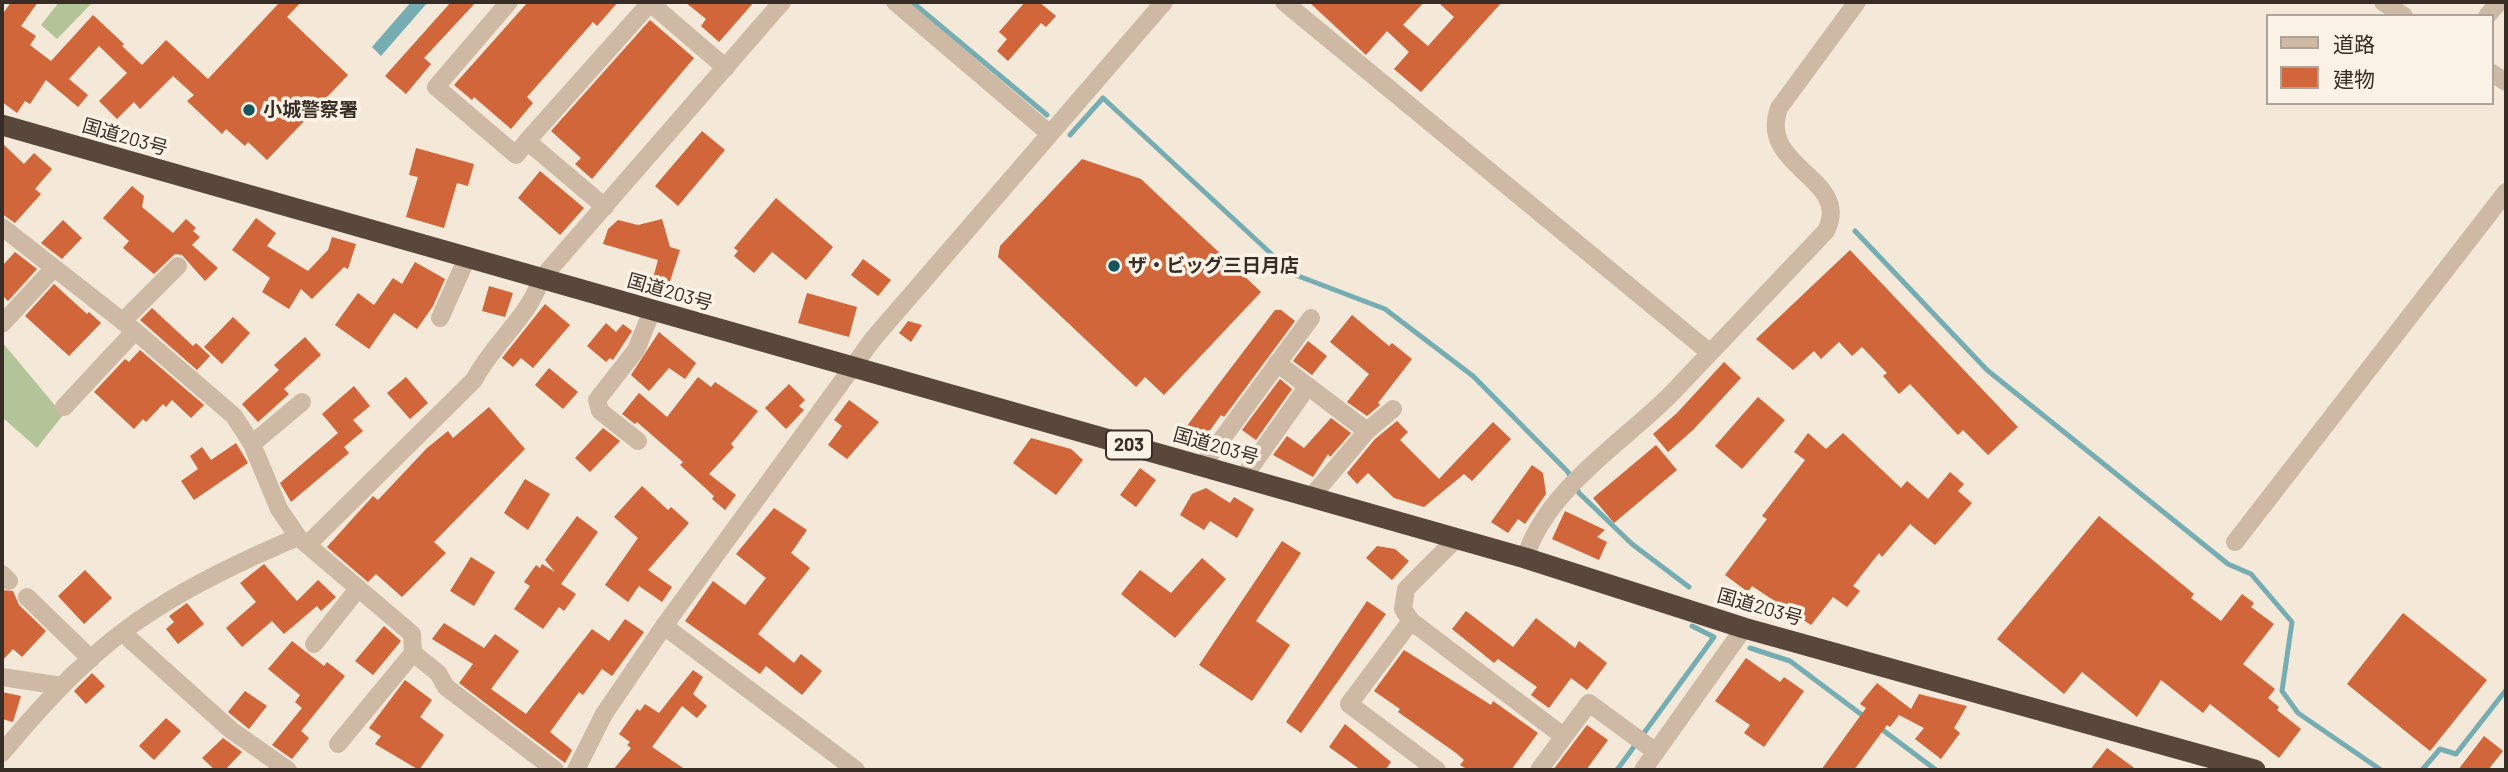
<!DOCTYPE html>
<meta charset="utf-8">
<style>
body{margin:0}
#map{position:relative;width:2508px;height:772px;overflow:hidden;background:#f4e8d9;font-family:Barlow,"Noto Sans JP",sans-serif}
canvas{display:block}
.frame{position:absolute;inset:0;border:4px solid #372c26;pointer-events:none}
.legend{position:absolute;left:2266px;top:14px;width:228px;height:91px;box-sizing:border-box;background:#fbf2e6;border:2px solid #ada399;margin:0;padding:9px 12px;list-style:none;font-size:21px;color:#372c26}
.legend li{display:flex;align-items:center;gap:14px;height:35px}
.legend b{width:35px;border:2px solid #ada399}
</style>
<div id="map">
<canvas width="2508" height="772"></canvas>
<div class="frame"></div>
<ul class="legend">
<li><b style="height:9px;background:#cdb9a4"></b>道路</li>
<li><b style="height:19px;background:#d0663a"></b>建物</li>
</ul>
</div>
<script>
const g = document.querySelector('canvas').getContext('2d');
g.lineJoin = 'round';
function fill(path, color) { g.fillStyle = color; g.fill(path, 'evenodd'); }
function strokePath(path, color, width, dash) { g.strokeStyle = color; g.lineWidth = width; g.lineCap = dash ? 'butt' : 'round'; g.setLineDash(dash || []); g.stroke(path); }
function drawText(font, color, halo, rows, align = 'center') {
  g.font = font + ' Barlow,"Noto Sans JP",sans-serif'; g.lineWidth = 7; g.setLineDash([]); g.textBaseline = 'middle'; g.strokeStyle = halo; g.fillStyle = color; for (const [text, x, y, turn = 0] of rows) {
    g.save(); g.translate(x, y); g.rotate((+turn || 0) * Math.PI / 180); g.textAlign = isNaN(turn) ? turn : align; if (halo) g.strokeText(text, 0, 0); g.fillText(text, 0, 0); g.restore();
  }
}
fill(new Path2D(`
 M59,2H93L57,39L41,25Z
 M2,342L63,415L37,448L2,417Z`), '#b3c498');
fill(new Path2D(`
 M411,2H428L381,56L372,47Z`), '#75adb3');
strokePath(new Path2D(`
 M912,2L1047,115
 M1070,135L1103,98L1293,274L1385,309L1473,376L1568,472L1579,493L1632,544L1689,587
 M1855,231L1987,370L2228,564L2251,574L2292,622L2282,691L2298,713L2381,770
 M1750,648L1790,661L1866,718
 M1880,728L1936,770
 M1617,770L1714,637L1692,626
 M2422,770L2440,749L2456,754L2506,690`), '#75adb3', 5);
fill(new Path2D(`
 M11,2H38L21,26L36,36L30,45L51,61L93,15L124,44L122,46L142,65L166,40L208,79L280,2H301L287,17L348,75L267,160L248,142L245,146L226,129L222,134L187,101L194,95L173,76L140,109L134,102L117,119L99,101L127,73L99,46L69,79L88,95L78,107L46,80L30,104L25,101L17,113L2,102V15Z
 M451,2H476L424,58L431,64L406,94L385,76Z
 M528,2H618L597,26L593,22L527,97L533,103L511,129L474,97L472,100L454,85Z
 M685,2H754L719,42L701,26L706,19Z
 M1025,2H1039L1056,16L1046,27L1041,23L1008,61L997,51L1007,39L999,32Z
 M1309,2H1424L1403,25L1428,46L1454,17L1438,2H1502L1421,92L1394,69L1409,52L1387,31L1366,55Z
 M650,20L694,58L592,179L575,164L581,158L551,131Z
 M702,131L725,150L678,206L655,186Z
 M2,143L24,164L34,153L52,169L35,189L41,194L15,223L2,214Z
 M416,148L474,164L468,186L457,183L444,228L406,217L418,177L409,175Z
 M1082,159L1141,179L1261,292L1164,395L1145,377L1136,387L998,257L1000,246Z
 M540,171L584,208L560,235L518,198Z
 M132,186L144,196L142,207L173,233L186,219L196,228L193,231L200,237L192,245L218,268L205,281L182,255L175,254L154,274L123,248L129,241L103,218Z
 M776,198L833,247L806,280L772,252L754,273L734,256L738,251L734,248Z
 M256,218L276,233L267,246L308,271L328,250L332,237L356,244L348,269L344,267L312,299L301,289L289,309L262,292L270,278L232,250Z
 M662,219L670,247L680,250L666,294L650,289L658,260L603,244L608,229L618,220L638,225Z
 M63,220L82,238L62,259L41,243Z
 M1850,250L2018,427L1988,455L1963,430L1958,435L1910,384L1899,394L1883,376L1887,373L1862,347L1852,356L1839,342L1821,359L1814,351L1793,370L1756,339Z
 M15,252L37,269L8,301L2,295V266Z
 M863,259L891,280L878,296L851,275Z
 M415,262L445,279L433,306L417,329L394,313L369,349L335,325L358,293L374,305L393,278L402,284Z
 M54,284L87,314L89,312L101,323L69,356L25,316Z
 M489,286L513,293L505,317L482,311Z
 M807,293L857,307L849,337L798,323Z
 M545,304L570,325L533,368L521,358L513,367L502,358Z
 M152,308L193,346L196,343L210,356L197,370L140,320Z
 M1275,310H1281L1295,321L1224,417L1221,415L1203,440L1186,427Z
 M1352,315L1389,346L1392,343L1412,359L1378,403L1380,405L1367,416L1347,402L1369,374L1330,342Z
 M233,317L250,333L222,364L204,347Z
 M908,321L922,325L911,342L899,333Z
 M606,323L616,332L623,324L632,331L613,360L610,358L606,362L587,346Z
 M659,332L696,363L685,379L669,368L649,391L631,375Z
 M305,337L321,355L284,389L289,394L258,422L242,404L279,370L274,365Z
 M1308,341L1327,356L1312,375L1293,361Z
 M140,350L204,405L191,418L172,400L166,407L163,404L146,422L143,419L134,429L94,392L125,359L129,362Z
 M1724,362L1741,378L1693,430L1668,452L1653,434L1677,413Z
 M549,368L578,392L563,409L535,385Z
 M406,377L428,403L410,419L387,393Z
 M698,377L711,387L715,382L758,411L731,444L734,447L709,474L736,495L725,510L712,499L714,496L680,465L683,462L637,422L635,424L622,414L639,393L667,417Z
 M1280,379L1292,389L1256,440L1242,430Z
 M789,384L805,400L799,406L804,410L786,429L765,408Z
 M354,386L370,406L353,420L363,431L344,447L349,453L291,502L280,483L338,433L322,414Z
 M1758,397L1785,420L1742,469L1715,446Z
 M849,400L879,422L847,459L828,445L842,426L834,420Z
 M489,407L525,449L434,542L446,553L402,597L376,574L368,582L327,547L373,496L378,500L427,448L448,431L453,438Z
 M1331,418L1351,433L1330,457L1328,454L1313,477L1273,455L1287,436L1304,448Z
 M1397,421L1408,432L1400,440L1439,479L1493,422L1511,439L1472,481L1464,474L1424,507L1394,498L1368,473L1357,484L1347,473L1375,439Z
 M603,428L620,441L590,472L575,458Z
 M1808,433L1826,449L1843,433L1901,488L1907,481L1928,499L1950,472L1964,484L1958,491L1972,503L1935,545L1910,524L1882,557L1879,553L1853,586L1860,591L1847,607L1833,597L1811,625L1752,586L1748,592L1725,575L1767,519L1762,516L1805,460L1794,452Z
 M1031,438L1071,449L1083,460L1056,495L1013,463Z
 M236,443L248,463L194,500L181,481L198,469L190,456L202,447L211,460Z
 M1656,445L1677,470L1614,523L1593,498Z
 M1532,465L1543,473L1546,494L1525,524L1518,519L1508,533L1491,522Z
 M1140,468L1156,480L1136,507L1120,495Z
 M525,479L550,494L528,530L504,513Z
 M642,486L668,510L671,507L689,523L648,570L672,587L662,602L639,586L628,602L605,585L638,538L614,517Z
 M1206,488L1230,503L1234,497L1254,509L1237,538L1210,521L1204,530L1180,515L1192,494Z
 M774,508L807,530L791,553L810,568L758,634L794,663L801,654L822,671L802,695L766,666L760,674L685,621L713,581L745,605L766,578L736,554Z
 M1565,511L1605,530L1597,537L1607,542L1599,560L1552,539Z
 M577,516L598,532L561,584L576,594L564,611L559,607L543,629L514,609L530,586L524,582L536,565L540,568L542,564L555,572L545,560Z
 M2099,516L2194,594L2191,598L2221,621L2242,594L2254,603L2251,607L2274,624L2243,664L2275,689L2268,698L2279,707L2277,710L2301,729L2279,758L2210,704L2203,713L2161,680L2137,717L2082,672L2064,694L1997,639Z
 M1282,541L1301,553L1256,621L1290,645L1252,701L1199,665Z
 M1377,546L1395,549L1409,561L1392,580L1366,558Z
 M471,557L495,572L474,606L450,591Z
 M1202,558L1226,579L1175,638L1121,594L1140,570L1171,593Z
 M264,564L297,601L318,580L336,597L321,611L317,606L284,634L272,621L242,647L226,628L256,602L240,583Z
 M85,570L112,598L84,624L58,596Z
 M2,590L13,591L19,605L46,631L22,657L13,649L2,661Z
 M1367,601L1386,614L1301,733L1286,722Z
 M187,603L204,624L178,644L166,629L174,622L169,616Z
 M1466,611L1513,647L1536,618L1575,648L1579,641L1607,663L1587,690L1571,678L1549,708L1531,695L1537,687L1498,659L1494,663L1452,629Z
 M2403,613L2487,680L2430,751L2347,684Z
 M625,619L644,632L612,676L602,669L583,695L579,692L550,732L572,750L565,763L459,683L473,664L432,639L444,623L484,648L495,634L519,651L491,689L526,714L592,629L609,641Z
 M384,626L401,641L373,675L355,661Z
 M292,641L324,666L327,662L345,676L301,731L309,738L292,759L272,745L302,708L295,702L300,695L268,669Z
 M1404,650L1491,705L1493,701L1538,733L1511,770H1468L1460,765L1464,760L1456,753L1398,712L1400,709L1374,691Z
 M1746,658L1780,682L1784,677L1804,691L1764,747L1744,733L1750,725L1715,701Z
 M693,670L703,677L693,694L707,706L697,718L682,706L652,747L686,770H613L631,748L627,745L630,742L619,734L637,709L640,711L645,704L659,713Z
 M92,673L105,686L86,704L74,691Z
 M405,680L432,700L420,717L444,735L419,770L375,744L381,736L369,728Z
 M1877,683L1911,709L1919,694L1967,706L1954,728L1960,733L1941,759L1915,739L1924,728L1899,715L1890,727L1887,725L1854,770H1821L1866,708L1860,704Z
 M245,691L267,706L249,729L228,712Z
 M2,692L21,696L13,722L2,719Z
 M166,718L181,731L154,760L139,746Z
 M1345,724L1391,762L1385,770H1361L1329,747Z
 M1587,725L1608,740L1586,770H1553Z
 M2484,736L2503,751L2488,770H2458Z
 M223,738L242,752L225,770H215L202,758Z
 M2107,748L2137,770H2090Z`), '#d0663a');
strokePath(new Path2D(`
 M509,2L436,87L516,155L527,141
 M649,2L726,68
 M895,2L1050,134
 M1284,2L1709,352
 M2383,2L2404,16
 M2487,16L2499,2
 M2492,73L2506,82
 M605,207L527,141L650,3
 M2,227L135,331L234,416L252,444L279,509L298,537
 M440,318L467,258
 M123,321L178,266
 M2,324L53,269
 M1277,363L1367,431
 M64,407L135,331
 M638,441L600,411L597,400L636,350L652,311
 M252,444L302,402
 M1202,466L1311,318
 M1243,478L1308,386
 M1311,497L1367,431L1393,409
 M1457,538L1406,589L1403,609L1411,621L1563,736
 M2235,542L2506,192
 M308,544L474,380C493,343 529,317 541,279L782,2
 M1525,558C1547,488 1623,443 1672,393C1723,339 1774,285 1826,231C1853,178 1757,168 1779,108L1857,2
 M2,574L9,581
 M27,597L91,659
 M1411,621L1349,704L1437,770
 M664,626L856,770
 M123,633L231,730L288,770
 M314,644L357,590
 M2,677L62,686
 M338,744L413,653
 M2,753C46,700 95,647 154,610C199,581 248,558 298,537L412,634L413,653L438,673L446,687L555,770
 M576,770L604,714L664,626L873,339L1164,2
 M1539,770L1589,703L1656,752
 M1643,770L1744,628`), '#cdb9a4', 18);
strokePath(new Path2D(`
 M2,125L1525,558L1744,628L2255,770`), '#59473c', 21);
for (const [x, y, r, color] of [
 [249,110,7,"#18545c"],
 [1114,266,7,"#18545c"]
]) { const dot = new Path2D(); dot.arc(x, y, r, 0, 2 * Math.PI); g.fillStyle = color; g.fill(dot); strokePath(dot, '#fbf2e6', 2.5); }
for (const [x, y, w] of [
 [1129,445,46]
]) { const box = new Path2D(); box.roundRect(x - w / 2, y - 14.5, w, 29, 5); g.fillStyle = '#fbf2e6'; g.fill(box); strokePath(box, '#372c26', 2); }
drawText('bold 18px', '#372c26', null, [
 ["203",1129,445]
]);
drawText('bold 19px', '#372c26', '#fbf2e6', [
 ["小城警察署",263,110],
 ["ザ・ビッグ三日月店",1128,266]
], 'left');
drawText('19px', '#372c26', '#fbf2e6', [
 ["国道203号",125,137,16],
 ["国道203号",670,292,16],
 ["国道203号",1216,446,16],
 ["国道203号",1760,607,16]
]);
</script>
